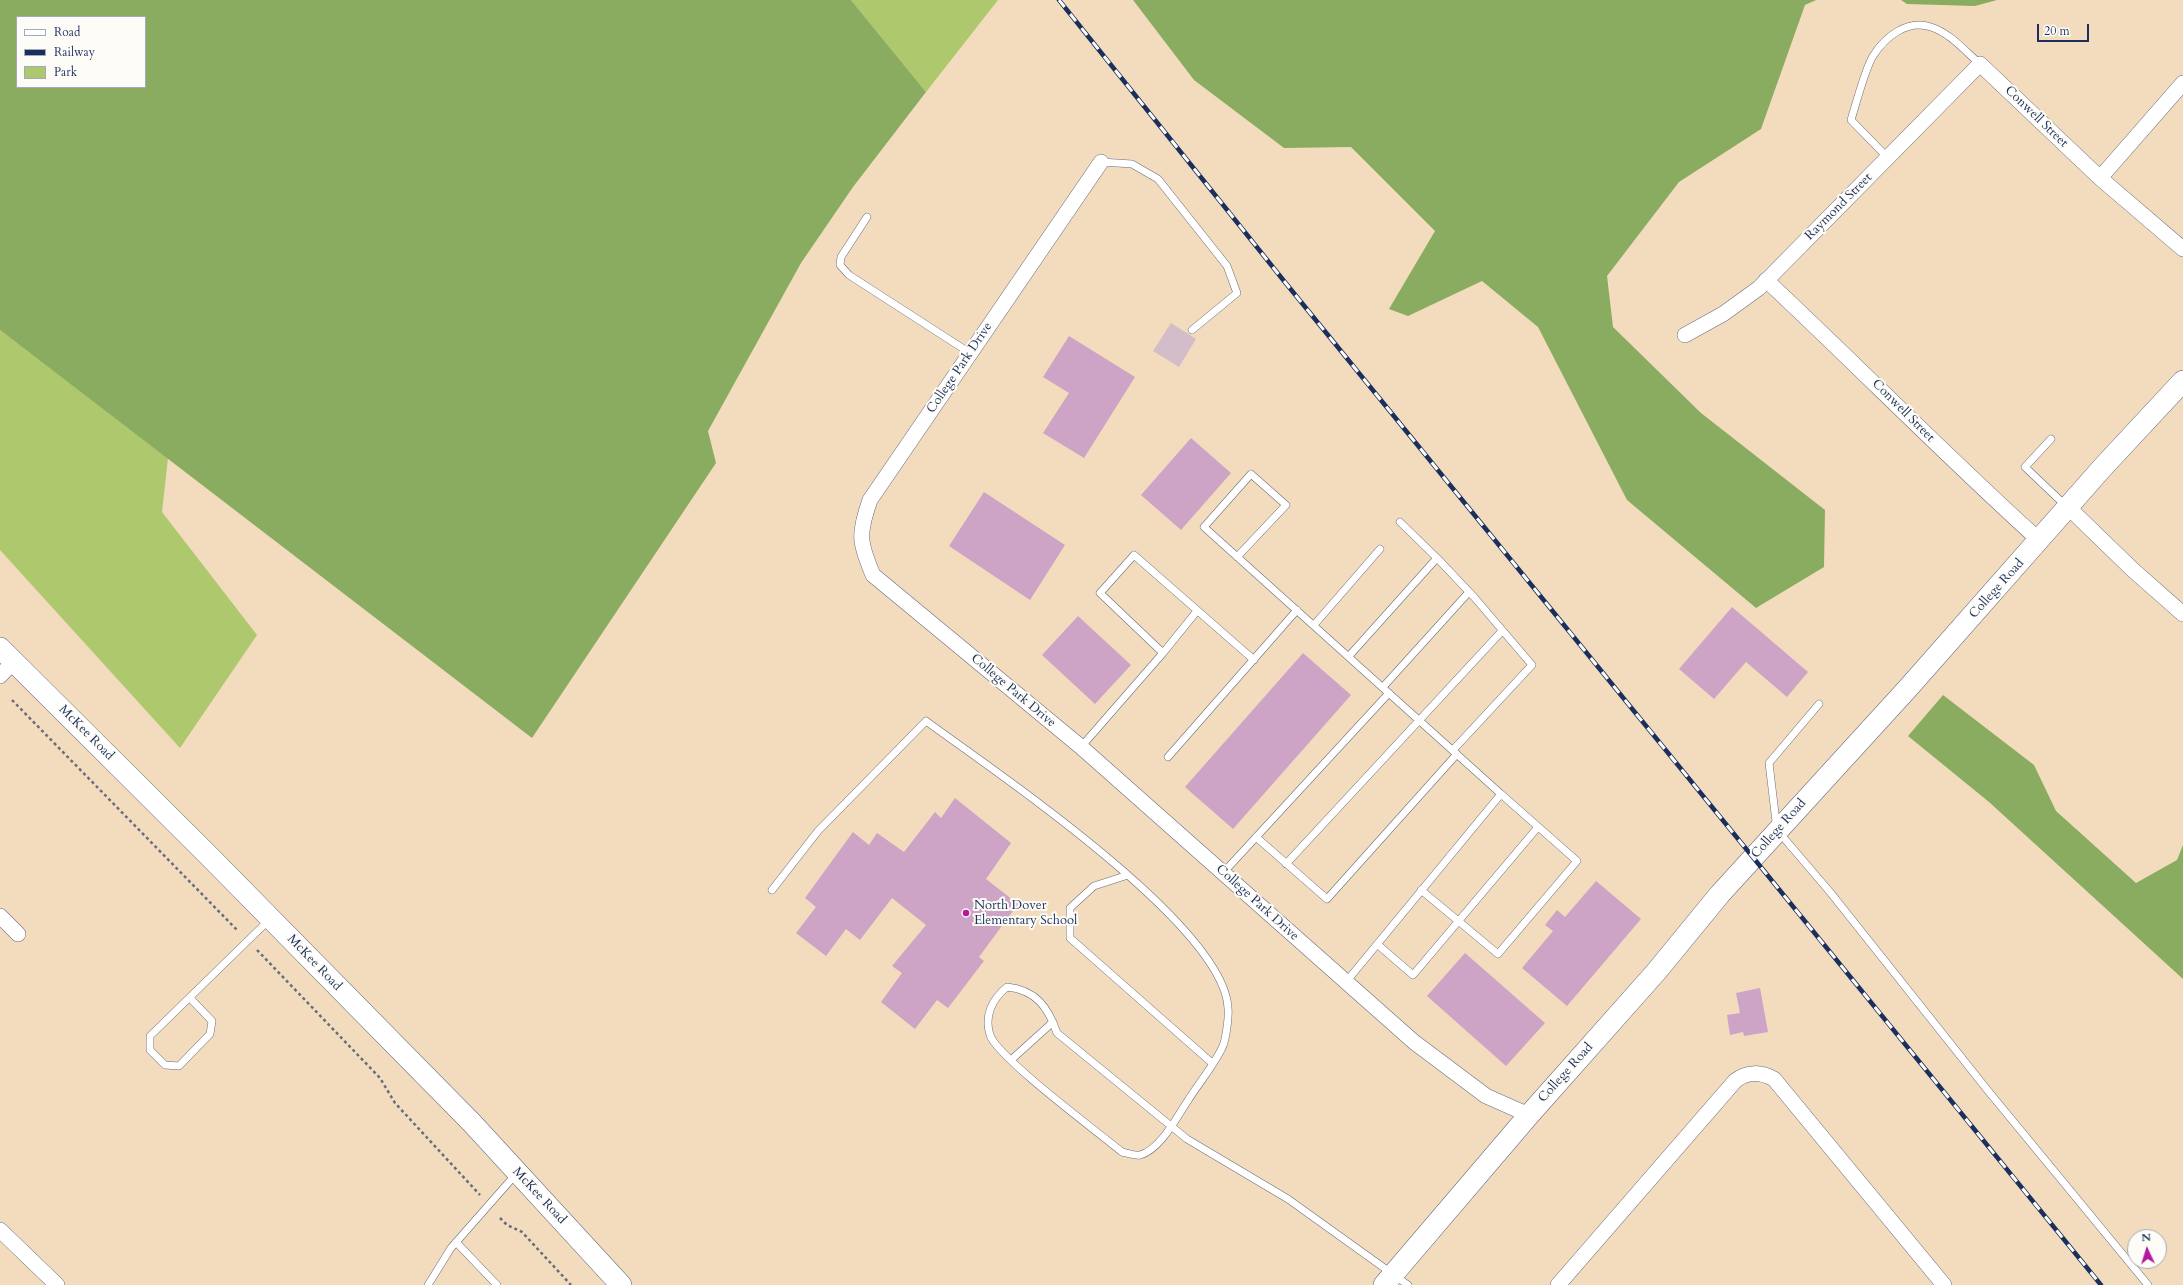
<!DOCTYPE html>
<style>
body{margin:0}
#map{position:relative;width:2183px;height:1285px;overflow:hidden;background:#f3dcbd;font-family:Cardo,serif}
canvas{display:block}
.legend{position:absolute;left:16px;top:16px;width:130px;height:72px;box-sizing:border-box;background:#fdfcf7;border:1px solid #a3aaba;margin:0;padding:5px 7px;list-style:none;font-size:12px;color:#1b2f5e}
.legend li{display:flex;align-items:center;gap:8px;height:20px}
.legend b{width:20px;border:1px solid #a3aaba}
.north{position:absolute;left:2127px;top:1229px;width:40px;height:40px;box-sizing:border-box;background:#fdfcf7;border:1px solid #a3aaba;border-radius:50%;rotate:356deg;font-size:11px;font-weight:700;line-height:16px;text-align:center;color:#1b2f5e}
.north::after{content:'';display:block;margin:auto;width:14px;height:18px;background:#b5179e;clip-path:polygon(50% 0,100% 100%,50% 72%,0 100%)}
.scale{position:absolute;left:2037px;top:24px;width:52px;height:18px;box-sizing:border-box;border:2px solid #1b2f5e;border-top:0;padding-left:5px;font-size:12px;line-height:14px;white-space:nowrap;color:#1b2f5e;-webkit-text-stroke:3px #fdfcf7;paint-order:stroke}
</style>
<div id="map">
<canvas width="2183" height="1285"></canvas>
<ul class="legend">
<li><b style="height:5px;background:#fff"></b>Road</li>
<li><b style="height:5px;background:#1b2f5e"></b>Railway</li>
<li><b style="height:11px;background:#aec86d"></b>Park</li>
</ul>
<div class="north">N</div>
<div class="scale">20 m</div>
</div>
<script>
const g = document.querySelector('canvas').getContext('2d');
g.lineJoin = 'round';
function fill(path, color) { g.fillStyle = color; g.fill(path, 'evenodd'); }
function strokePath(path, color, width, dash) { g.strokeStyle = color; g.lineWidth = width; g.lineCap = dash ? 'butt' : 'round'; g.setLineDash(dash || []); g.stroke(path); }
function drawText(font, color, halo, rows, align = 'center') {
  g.font = font + ' Cardo,serif'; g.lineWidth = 4; g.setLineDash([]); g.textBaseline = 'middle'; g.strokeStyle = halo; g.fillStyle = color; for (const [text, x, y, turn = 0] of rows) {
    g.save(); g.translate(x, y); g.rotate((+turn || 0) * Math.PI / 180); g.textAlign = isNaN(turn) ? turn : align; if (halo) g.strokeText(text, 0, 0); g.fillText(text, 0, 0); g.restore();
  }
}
fill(new Path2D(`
 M1171,323L1196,339L1179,367L1153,351Z`), '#d2bdc8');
fill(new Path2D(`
 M851,0H998L926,92Z
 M0,330L168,458L162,512L257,635L180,748L0,550Z`), '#aec86d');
fill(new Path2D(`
 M0,0H851L926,92L853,187L801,263L708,431L716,463L532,738L0,330ZM17,17H145V87H17Z
 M1133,0H1816L1805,5L1761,129L1679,182L1607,276L1613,327L1701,413L1825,510L1824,567L1756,608L1627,500L1538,327L1482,281L1408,316L1389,309L1435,231L1351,147L1284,148L1194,80Z
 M1901,0H1997L1975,6L1907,4Z
 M1943,695L2034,765L2056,811L2136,883L2177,860L2183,845V979L1989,802L1908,736Z`), '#8aac60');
fill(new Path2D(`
 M1069,336L1135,377L1084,458L1043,433L1069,393L1043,377Z
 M1191,438L1231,473L1181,530L1141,495Z
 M984,492L1065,545L1030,600L949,546Z
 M1732,607L1808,672L1787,697L1746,662L1714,699L1679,669Z
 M1078,616L1131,665L1095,704L1042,655Z
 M1303,653L1351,695L1233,829L1185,787Z
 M955,798L1011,843L986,879L1018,904L979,957L984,961L948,1008L937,1000L915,1029L881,1002L902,973L892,966L926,925L892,898L860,940L846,929L826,956L796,933L816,907L805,898L853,832L869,845L877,833L904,852L935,812L941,818Z
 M1596,881L1641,919L1567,1006L1522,968L1553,931L1545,925L1557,910L1565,917Z
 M1465,953L1545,1023L1506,1066L1427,996Z
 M1760,988L1768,1032L1744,1036L1743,1032L1730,1035L1727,1015L1740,1013L1736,993Z`), '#cda3c6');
const lane = new Path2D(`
 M1888,158L1851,120C1856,104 1865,69 1873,56C1885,37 1907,19 1931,27C1950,33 1965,51 1980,64
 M1101,162L1132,164L1158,179L1227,266L1237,293L1192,330
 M867,217L841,257L840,265L849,275L970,353
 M2051,439L2025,467L2066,506
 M1400,522L1437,558
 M1237,557L1286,505L1251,474L1204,527L1501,794L1346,982
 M1314,625L1380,549
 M1163,653L1197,611
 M1349,656L1437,558L1474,597L1532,665L1453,750
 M1383,687L1469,592
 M1819,704L1769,763L1777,830L1830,892L1989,1092L2148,1285
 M1081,747L1163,653L1100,593L1134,555L1254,660
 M1168,757L1297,610
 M1256,837L1327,899L1457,754
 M1286,864L1502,631
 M1223,873L1389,693
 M1128,875L1094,886L1070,908V938L1212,1063
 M772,890L818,831L926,721C994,771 1224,925 1228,1008C1229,1015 1226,1041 1222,1048C1213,1067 1198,1084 1187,1102C1176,1118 1160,1150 1140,1155C1135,1156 1127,1153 1122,1152C1098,1132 998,1058 990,1035C984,1016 992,999 1007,987C1036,990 1048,1007 1057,1033L1171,1126L1187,1139L1288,1199L1408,1285
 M1421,890L1498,954L1577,861L1501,794
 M1377,944L1413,975L1538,827
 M190,998L212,1021L210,1034L179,1066L165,1065L150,1050V1036L269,920
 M1011,1060L1053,1022
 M456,1242L497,1285
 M428,1285L451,1248L516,1174`);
const street = new Path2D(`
 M1101,162L870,500C858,534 859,542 873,575L1081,747L1414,1042L1486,1096L1529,1115
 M2100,178L2183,83
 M1766,280C1858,366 1946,456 2040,541
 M1685,335L1723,314L1759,288L1980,64L2100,178L2183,249
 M2068,507L2133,570L2183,614
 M0,676L13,662
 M0,916L18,934
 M0,1230L57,1285
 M1558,1285L1735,1081C1747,1071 1761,1072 1774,1079L1944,1285`);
const secondary = new Path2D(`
 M0,648L210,857L472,1123L621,1285
 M1384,1285L1529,1115L1656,972L1720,894L1909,687L2103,467L2183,381`);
strokePath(lane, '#676c7f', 8);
strokePath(street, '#676c7f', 16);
strokePath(secondary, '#676c7f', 22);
strokePath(new Path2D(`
 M12,700L238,931
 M257,950L380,1078L395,1103L480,1195
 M500,1218L507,1225L522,1232L571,1285`), '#676c7f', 2.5, [3, 3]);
strokePath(lane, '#fff', 7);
strokePath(street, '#fff', 15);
strokePath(secondary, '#fff', 21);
const rail = new Path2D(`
 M1059,0L1284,281L2101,1285`);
strokePath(rail, '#1b2f5e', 4.5);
strokePath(rail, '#fdfcf7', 3, [9]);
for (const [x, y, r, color] of [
 [966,913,4,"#b5179e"]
]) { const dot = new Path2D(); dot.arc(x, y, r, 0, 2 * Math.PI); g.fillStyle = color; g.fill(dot); strokePath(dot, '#fdfcf7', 1.5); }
drawText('13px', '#1b2f5e', '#fdfcf7', [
 ["Conwell Street",2036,117,44],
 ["Raymond Street",1839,207,-45],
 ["College Park Drive",960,368,-56],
 ["Conwell Street",1903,411,45],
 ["College Road",1997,589,-48],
 ["College Park Drive",1013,691,40],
 ["McKee Road",86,733,45],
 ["College Road",1779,829,-48],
 ["College Park Drive",1257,903,42],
 ["McKee Road",314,963,46],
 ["College Road",1566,1073,-48],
 ["McKee Road",539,1196,47]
]);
drawText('13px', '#1b2f5e', '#fdfcf7', [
 ["North Dover",974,906],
 ["Elementary School",974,921]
], 'left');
</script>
